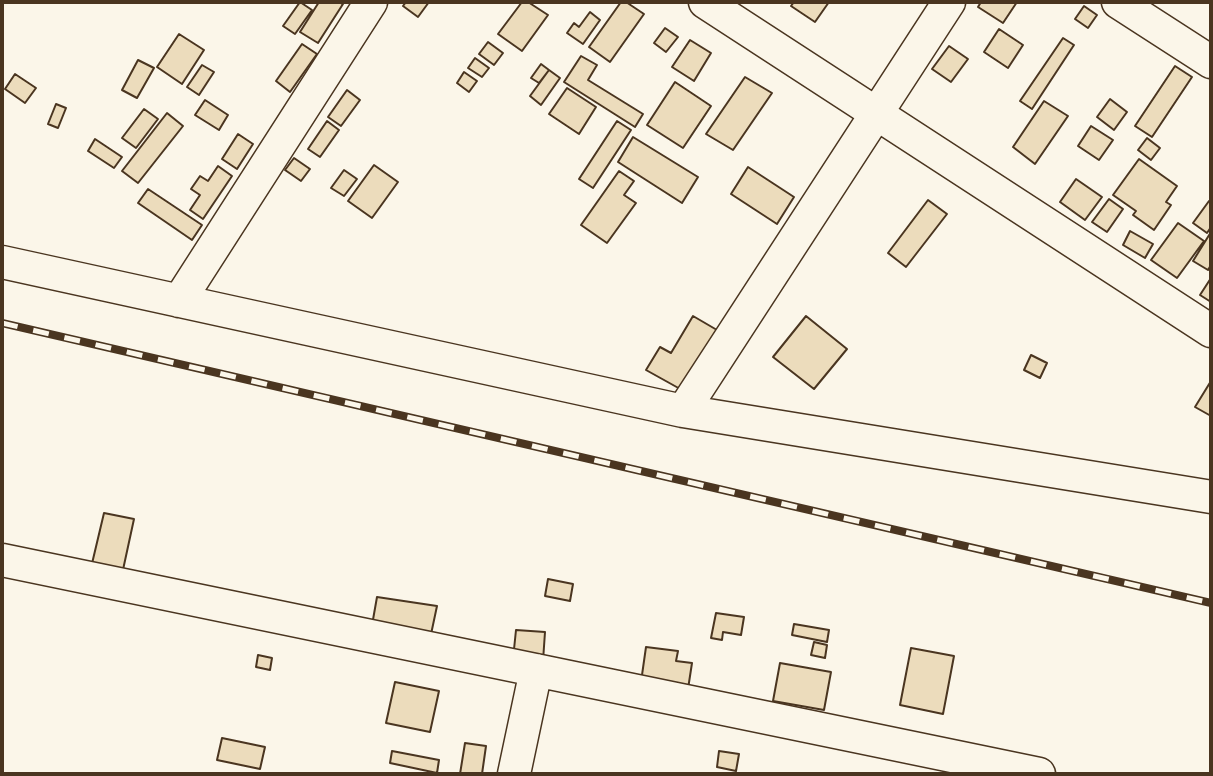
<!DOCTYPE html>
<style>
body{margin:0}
#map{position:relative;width:1213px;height:776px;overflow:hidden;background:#fbf6e9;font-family:"Golos Text",sans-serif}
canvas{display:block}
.frame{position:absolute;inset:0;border:4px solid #4a3520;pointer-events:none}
</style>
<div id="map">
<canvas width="1213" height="776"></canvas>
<div class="frame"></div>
</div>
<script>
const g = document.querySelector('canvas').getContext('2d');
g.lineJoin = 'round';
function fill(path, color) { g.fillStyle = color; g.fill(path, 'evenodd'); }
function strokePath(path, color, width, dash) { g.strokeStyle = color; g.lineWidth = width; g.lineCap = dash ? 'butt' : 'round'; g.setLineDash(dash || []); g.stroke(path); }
const building = new Path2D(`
 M300,2L312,10L295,34L283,26Z
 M319,2H339L343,4L318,43L300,32Z
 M406,2H429L418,17L403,6Z
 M522,2H528L548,15L522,51L498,34Z
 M621,2H626L644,14L610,62L589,47Z
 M794,2H829L815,22L791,6Z
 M981,2H1017L1003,23L978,7Z
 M1084,6L1097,15L1088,28L1075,19Z
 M590,12L600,20L583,44L567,33L574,23L579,27Z
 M665,28L678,37L666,52L654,43Z
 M999,29L1023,45L1008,68L984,52Z
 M179,34L204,50L182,84L157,67Z
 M1063,38L1074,45L1032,109L1020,101Z
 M690,40L711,53L694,81L672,67Z
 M488,42L503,53L494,65L479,54Z
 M302,44L317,54L290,92L276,81Z
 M949,46L968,59L951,82L932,69Z
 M581,56L597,65L588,80L643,114L635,127L564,82Z
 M475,58L489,68L482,77L468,68Z
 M138,60L154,68L137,98L122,90Z
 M541,64L549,70L539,83L531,78Z
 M202,65L214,72L199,95L187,87Z
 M1175,66L1192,77L1152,137L1135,126Z
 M549,70L560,78L541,105L530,96Z
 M464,72L477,81L469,92L457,83Z
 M15,74L36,88L25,103L5,89Z
 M745,77L772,93L733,150L706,134Z
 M675,82L711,106L683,148L647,125Z
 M567,88L596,107L579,134L549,114Z
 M347,90L360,100L341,126L328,117Z
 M1110,99L1127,112L1114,130L1097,117Z
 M205,100L228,115L219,130L195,115Z
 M1044,101L1068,116L1035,164L1013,147Z
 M56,104L66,108L58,128L48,124Z
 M144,109L158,119L136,148L122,138Z
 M167,113L183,126L138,183L122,171Z
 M327,121L339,130L320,157L308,149Z
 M617,121L631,130L593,188L579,179Z
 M1091,126L1113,140L1099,160L1078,146Z
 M238,134L253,144L237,169L222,159Z
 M633,137L698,177L682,203L618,162Z
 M1147,138L1160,148L1151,160L1138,150Z
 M95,139L122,157L114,168L88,151Z
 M294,158L310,169L301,181L285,170Z
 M1139,159L1177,186L1166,202L1171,205L1154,230L1133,215L1136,211L1113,195Z
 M374,165L398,182L372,218L348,201Z
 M218,166L232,176L203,219L190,210L200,195L191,189L200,176L208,181Z
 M748,167L794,197L777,224L731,194Z
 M344,170L357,179L344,196L331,188Z
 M619,171L634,181L624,195L636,203L607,243L581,225Z
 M1076,179L1102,197L1085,220L1060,202Z
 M148,189L202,225L192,240L138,203Z
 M1109,199L1123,209L1107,232L1092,222Z
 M928,200L947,214L906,267L888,253Z
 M1209,201L1211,202V227L1207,233L1193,223Z
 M1178,223L1204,241L1177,278L1151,260Z
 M1130,231L1153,244L1145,258L1123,245Z
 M1211,232V265L1208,270L1193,261Z
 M1211,278V302L1200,295Z
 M693,316L717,330L682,390L646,370L660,347L671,353Z
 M806,316L847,349L814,389L773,357Z
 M1031,355L1047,363L1040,378L1024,370Z
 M1211,381V416L1195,407Z
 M104,513L134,519L121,579L90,572Z
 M548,579L573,584L570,601L545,596Z
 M377,597L437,606L430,639L371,631Z
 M716,613L744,617L741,635L723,632L722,640L711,638Z
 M794,624L829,630L827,642L792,635Z
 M516,630L545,632L543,661L513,659Z
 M814,642L827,645L825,658L811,655Z
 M646,647L678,651L676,661L692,663L688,689L641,682Z
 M911,648L954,656L943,714L900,705Z
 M258,655L272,658L270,670L256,667Z
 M780,663L831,672L824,710L773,701Z
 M395,682L439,691L430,732L386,723Z
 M222,738L265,747L260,769L217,760Z
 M465,743L486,746L482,774H460Z
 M392,751L439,760L437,773L390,763Z
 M719,751L739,754L736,771L717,767Z`);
fill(building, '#ecdcbc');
strokePath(building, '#4a3520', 2);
const minor = new Path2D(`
 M705,2L1211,331
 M1118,2L1211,62
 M2,262L683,411L1211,497
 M179,301L371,2
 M683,411L949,2
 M2,560L1039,774
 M514,774L536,670`);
strokePath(minor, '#4a3520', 35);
strokePath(minor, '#fbf6e9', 32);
const rail = new Path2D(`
 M2,323L1211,603`);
strokePath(rail, '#4a3520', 8);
strokePath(rail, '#fbf6e9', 5, [16]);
</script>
